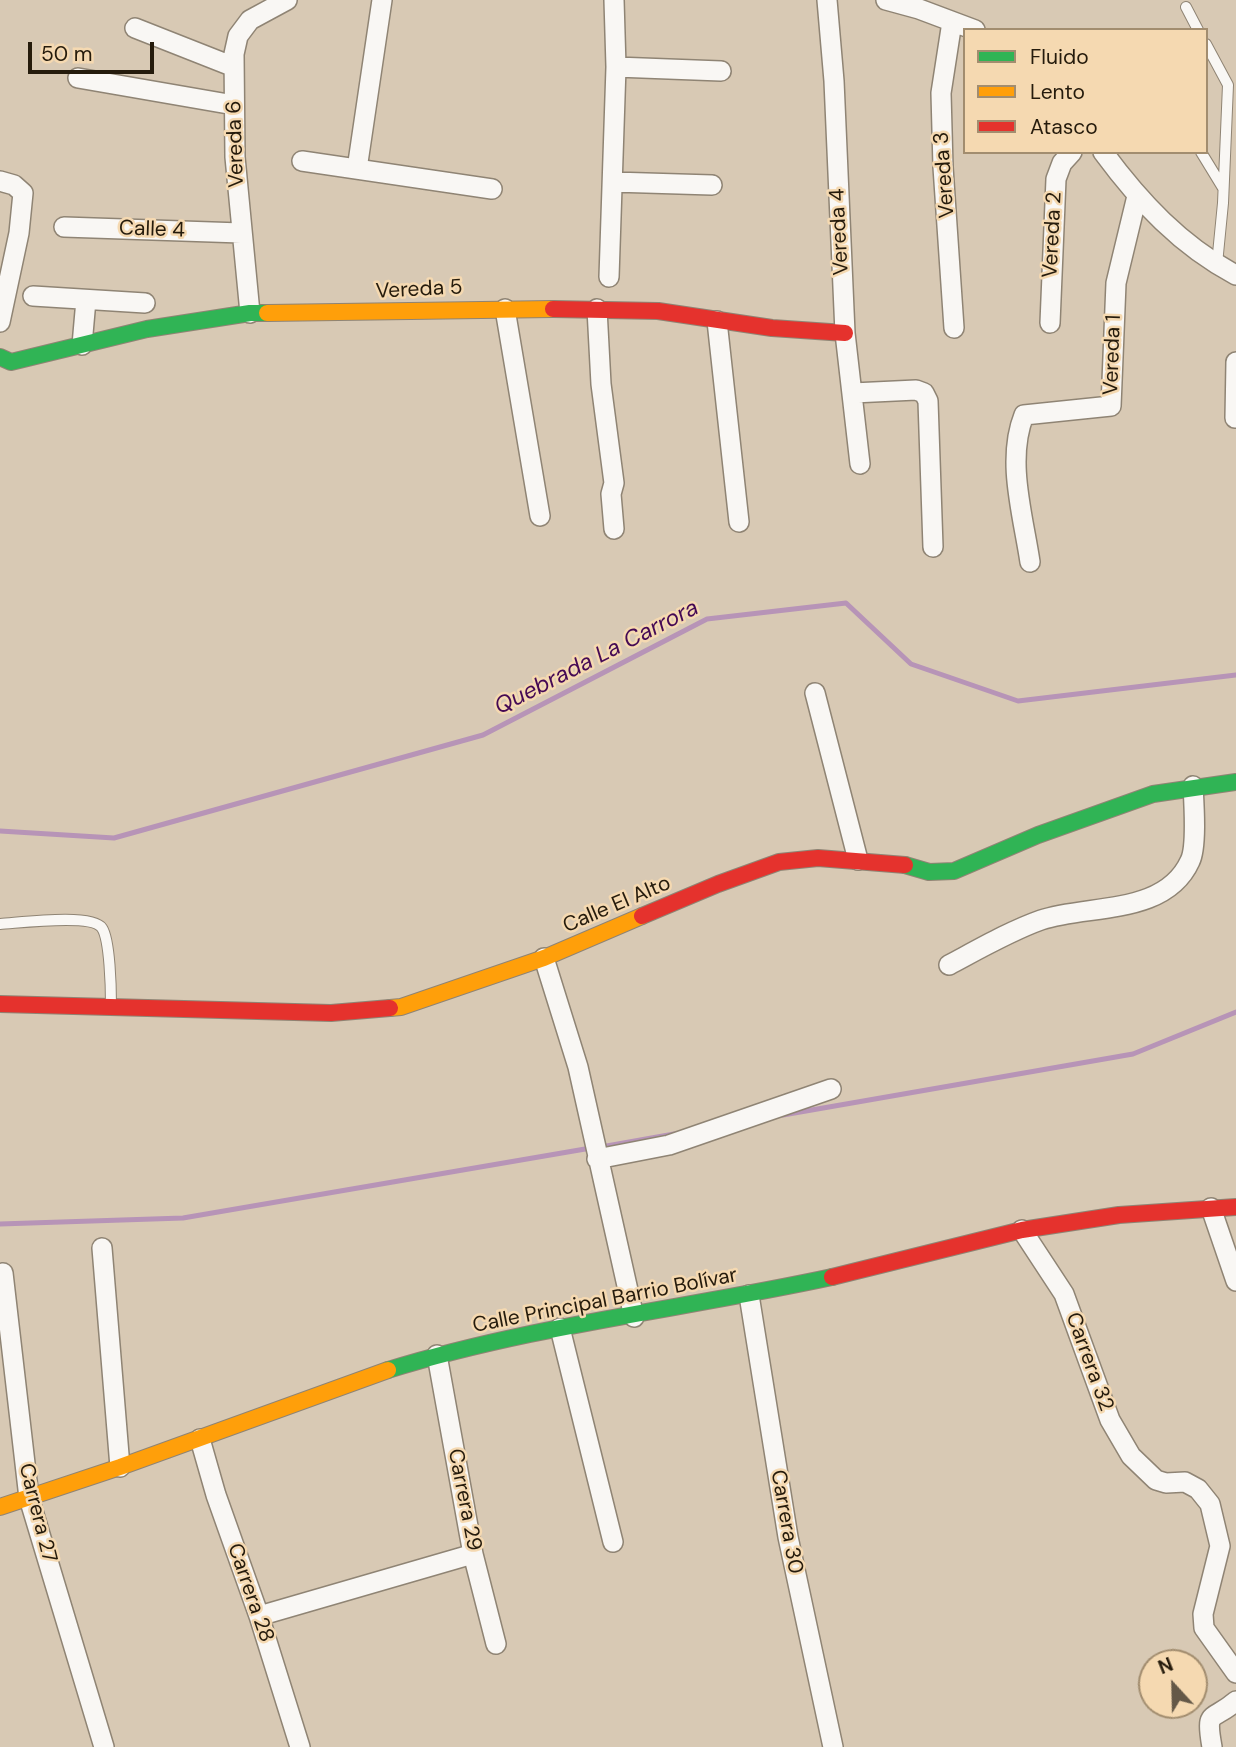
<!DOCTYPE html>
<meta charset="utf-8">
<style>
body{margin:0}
#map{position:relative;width:1236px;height:1747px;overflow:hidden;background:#d8c9b4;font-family:"DM Sans",sans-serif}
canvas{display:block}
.legend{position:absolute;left:963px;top:28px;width:245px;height:126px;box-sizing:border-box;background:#f5d9b1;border:2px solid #a28d6f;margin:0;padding:9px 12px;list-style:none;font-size:21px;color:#251b0c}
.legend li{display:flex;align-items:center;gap:14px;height:35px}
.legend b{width:35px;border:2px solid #a28d6f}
.north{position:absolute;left:1138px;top:1649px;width:70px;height:70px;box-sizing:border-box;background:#f5d9b1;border:2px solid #a28d6f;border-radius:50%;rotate:338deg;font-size:19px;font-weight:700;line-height:28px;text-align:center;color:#251b0c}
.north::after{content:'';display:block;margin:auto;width:24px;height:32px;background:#645847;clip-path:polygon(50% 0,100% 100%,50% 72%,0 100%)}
.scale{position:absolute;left:28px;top:42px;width:126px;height:32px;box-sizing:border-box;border:4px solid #251b0c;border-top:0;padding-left:9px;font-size:21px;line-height:24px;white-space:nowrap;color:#251b0c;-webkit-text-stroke:5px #f5d9b1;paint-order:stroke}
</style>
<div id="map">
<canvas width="1236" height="1747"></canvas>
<ul class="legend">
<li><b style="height:9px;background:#30b455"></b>Fluido</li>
<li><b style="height:9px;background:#ff9f0a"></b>Lento</li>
<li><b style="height:9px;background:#e5322d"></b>Atasco</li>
</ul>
<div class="north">N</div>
<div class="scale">50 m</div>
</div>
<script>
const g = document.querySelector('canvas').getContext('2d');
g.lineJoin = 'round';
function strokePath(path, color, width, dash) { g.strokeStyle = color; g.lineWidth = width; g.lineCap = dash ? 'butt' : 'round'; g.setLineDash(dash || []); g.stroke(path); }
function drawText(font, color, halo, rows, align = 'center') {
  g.font = font + ' "DM Sans",sans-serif'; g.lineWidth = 5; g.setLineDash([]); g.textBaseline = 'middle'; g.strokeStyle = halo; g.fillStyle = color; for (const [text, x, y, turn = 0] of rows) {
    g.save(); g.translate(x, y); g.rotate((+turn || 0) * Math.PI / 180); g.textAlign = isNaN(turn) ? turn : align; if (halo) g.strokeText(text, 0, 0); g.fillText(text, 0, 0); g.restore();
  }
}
strokePath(new Path2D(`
 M0,831L114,838L483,735L707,619L846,603L911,664L1018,701L1236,675
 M783,1115L1133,1054L1236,1012
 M601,1147L674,1134
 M0,1224L183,1218L591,1148`), '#b794b7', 5);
const lane = new Path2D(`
 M1186,7L1198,30
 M1206,44L1228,85L1223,203L1217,264
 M1201,152L1223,188
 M0,924C19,923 92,913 102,928C110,940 111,989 111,1005`);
const street = new Path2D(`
 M827,0L834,81L845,333L860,464
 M886,0L919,9L975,30
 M952,22L941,93L943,167L954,328
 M135,28L234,67
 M616,67L721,71
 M78,78L234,105
 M1103,152C1140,202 1181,246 1236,275
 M302,161L492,189
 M357,169L382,0
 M0,181L14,185L23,193L19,233L0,322
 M613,182L712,185
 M64,227L241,233
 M609,277L616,67L614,0
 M33,296L145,303
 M505,309L540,516
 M597,309L601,384L614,483L611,494L614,529
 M250,313L235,157L234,54L238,36L250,20L287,0
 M717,321L739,522
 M1050,323L1056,179L1062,163L1072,152
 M82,345L86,300
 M853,393L916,390L924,393L928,401L933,547
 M1235,418L1236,362
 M1030,562C1023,515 1006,460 1024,415L1111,406L1116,283L1137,196
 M815,693L858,860
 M544,958L578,1067L634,1317
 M949,965C979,949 1010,931 1041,920C1089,904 1165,916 1190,861C1197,847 1194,804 1193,786
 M597,1159L669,1145L831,1089
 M1211,1208L1236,1281
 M1022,1230L1064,1294L1110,1420L1131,1456L1156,1480L1166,1483L1185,1482L1198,1489L1210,1504L1220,1546L1203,1614L1204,1628L1236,1673
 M102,1248L120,1467
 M3,1273L29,1498L104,1747
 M749,1295L788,1537L833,1747
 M560,1328L613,1542
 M437,1355L473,1554L496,1644
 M200,1439L216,1495L259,1616L300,1747
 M259,1616L473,1554
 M1212,1747C1205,1708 1212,1722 1236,1701`);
const fast = new Path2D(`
 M0,357L11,362L147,329L250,313H267
 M905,865L929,872L954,871L1038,835L1153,794L1236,782
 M388,1370C533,1325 684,1309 832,1277`);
const slow = new Path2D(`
 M267,313L553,309
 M390,1008L401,1007L544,958L642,916
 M0,1507L120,1467L388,1370`);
const jam = new Path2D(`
 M553,309L658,311L772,328L845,333
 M642,916L718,884L779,862L818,858L905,865
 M0,1004L331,1013L390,1008
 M832,1277L1022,1230L1119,1215L1236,1207`);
strokePath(lane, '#8f8474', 12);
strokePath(street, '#8f8474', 22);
strokePath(fast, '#8f8474', 18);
strokePath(slow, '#8f8474', 18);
strokePath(jam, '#8f8474', 18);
strokePath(lane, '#f9f7f4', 10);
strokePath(street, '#f9f7f4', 19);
strokePath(fast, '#30b455', 16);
strokePath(slow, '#ff9f0a', 16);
strokePath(jam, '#e5322d', 16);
drawText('21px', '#251b0c', '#f5d9b1', [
 ["Vereda 6",236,144,-92],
 ["Vereda 3",945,175,-94],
 ["Calle 4",152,230,2],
 ["Vereda 4",840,232,-93],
 ["Vereda 2",1053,235,-87],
 ["Vereda 5",419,290,-3],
 ["Vereda 1",1113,355,-88],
 ["Calle El Alto",617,905,-23],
 ["Calle Principal Barrio Bolívar",605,1301,-11],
 ["Carrera 32",1089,1362,70],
 ["Carrera 29",464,1500,79],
 ["Carrera 27",37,1513,76],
 ["Carrera 30",786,1522,80],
 ["Carrera 28",250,1593,71]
]);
drawText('italic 23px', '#440954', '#f5d9b1', [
 ["Quebrada La Carrora",597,658,-27]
]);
</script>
